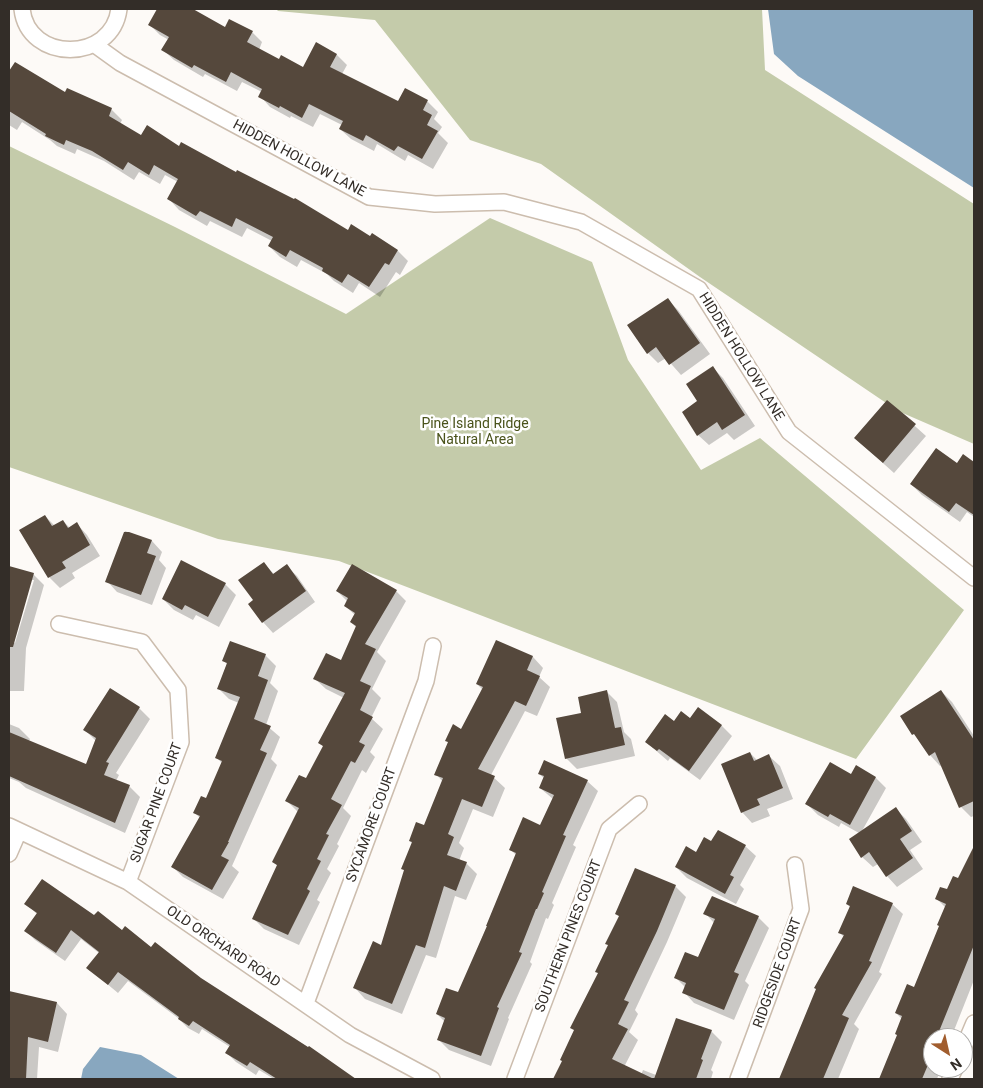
<!DOCTYPE html>
<style>
body{margin:0}
#map{position:relative;width:983px;height:1088px;overflow:hidden;background:#fdfaf7;font-family:Roboto,sans-serif}
canvas{display:block}
.frame{position:absolute;inset:0;border:10px solid #332d28;pointer-events:none}
.north{position:absolute;left:923px;top:1028px;width:50px;height:50px;box-sizing:border-box;background:#fff;border:1px solid #adaba9;border-radius:50%;rotate:145deg;font-size:14px;font-weight:700;line-height:20px;text-align:center;color:#332d28}
.north::after{content:'';display:block;margin:auto;width:18px;height:22px;background:#a15d2e;clip-path:polygon(50% 0,100% 100%,50% 72%,0 100%)}
</style>
<div id="map">
<canvas width="983" height="1088"></canvas>
<div class="frame"></div>
<div class="north">N</div>
</div>
<script>
const g = document.querySelector('canvas').getContext('2d');
g.lineJoin = 'round';
function fill(path, color) { g.fillStyle = color; g.fill(path, 'evenodd'); }
function strokePath(path, color, width, dash) { g.strokeStyle = color; g.lineWidth = width; g.lineCap = dash ? 'butt' : 'round'; g.setLineDash(dash || []); g.stroke(path); }
function drawText(font, color, halo, rows, align = 'center') {
  g.font = font + ' Roboto,sans-serif'; g.lineWidth = 5; g.setLineDash([]); g.textBaseline = 'middle'; g.strokeStyle = halo; g.fillStyle = color; for (const [text, x, y, turn = 0] of rows) {
    g.save(); g.translate(x, y); g.rotate((+turn || 0) * Math.PI / 180); g.textAlign = isNaN(turn) ? turn : align; if (halo) g.strokeText(text, 0, 0); g.fillText(text, 0, 0); g.restore();
  }
}
fill(new Path2D(`
 M276,9H762L765,70L974,204V444L898,411L700,277L541,164L470,140L375,20L278,11Z
 M9,146L175,227L346,314L490,218L592,262L628,360L701,470L760,438L964,610L856,759L339,561L218,539L9,467Z`), '#c4cbaa');
fill(new Path2D(`
 M768,9H974V188L798,76L774,54Z
 M100,1047L141,1055L179,1079H81L83,1069Z`), '#88a7bf');
fill(new Path2D(`
 M159,9H190L226,29L252,32L262,42L259,50L279,61L303,68L317,44L337,55L347,65L342,74L399,102L427,101L438,112L434,119L442,127L438,133L448,143L433,169L408,155L405,161L377,144L374,151L351,139L340,129L342,125L320,114L313,127L291,116L290,118L270,107L260,96L262,92L242,82L237,91L205,74L203,77L174,60L163,50L169,40L160,35L150,25Z
 M14,65L66,94L111,109L122,120L120,124L141,137L180,148L348,231L371,238L372,235L398,251L408,261L400,275L396,272L380,297L359,283L353,293L334,281L327,274L301,260L297,267L280,257L269,246L272,241L247,228L242,237L210,221L207,226L179,210L169,199L178,182L165,175L160,184L139,172L134,180L104,161L77,149L75,154L57,146L50,140L22,122L17,130L9,125V74Z
 M667,299L678,310L710,354L681,375L666,358L658,363L648,353Z
 M713,368L723,378L755,426L734,440L727,433L709,445L698,435L699,401Z
 M887,401L926,436L894,473L855,438Z
 M963,456L974,463V517L967,512L960,522L922,495L911,484L957,464Z
 M45,516L55,526L63,521L70,528L77,524L87,535L100,556L72,573L75,578L60,588L49,577Z
 M125,531L152,541L162,552L159,560L166,568L152,605L117,592L107,581Z
 M263,563L275,575L286,566L297,576L315,602L273,633L263,622Z
 M9,567L33,574L44,585L26,648L24,691H9ZM31,580H34L15,643L13,642Z
 M225,584L236,595L219,627L196,615L193,620L174,610L163,599Z
 M337,591H396L406,601L377,652L386,661L372,689L381,698L371,718L383,729L370,752L375,757L366,773L362,770L343,808L351,816L337,844L339,846L327,869L331,873L317,900L320,902L299,945L264,929L253,918L278,866L273,862L298,812L287,801L306,780L324,747L320,743L344,698L326,689L315,679L341,662L357,628L351,622L355,615L345,606L348,602Z
 M496,642L533,657L543,668L539,677L550,687L537,716L525,711L491,775L505,788L493,817L473,809L459,843L464,848L459,861L466,863L477,874L466,900L455,896L436,958L426,955L402,1014L365,999L355,988L382,946L405,871L403,869L413,844L410,841L425,826L443,782L436,774L449,743L446,740L461,730L483,690L477,684Z
 M265,655L276,666L270,683L278,691L266,725L280,737L271,759L277,765L232,866L239,872L223,899L183,877L173,867L200,818L195,813L207,799L222,763L216,757L239,703L229,699L218,688L227,664L224,661Z
 M110,690L139,708L150,719L116,773L119,775L116,781L129,786L140,797L125,833L26,788L19,782L9,778V724L19,728L30,739L29,741L86,765L96,741L85,730Z
 M941,691L952,702L974,736V816L971,817L961,807L942,765L940,766L930,755L902,717Z
 M607,692L617,702L624,732L631,739L635,756L577,769L566,758L583,714Z
 M698,708L722,726L732,736L700,780L670,758L668,761L646,742L675,722L690,719Z
 M750,753L757,760L769,756L780,766L793,799L767,809L770,816L752,823L742,812Z
 M856,767L876,778L886,788L862,831L896,809L906,819L922,842L910,850L923,869L897,887L887,876L878,864L873,867L862,857L859,833L841,823L839,827L818,815L807,804L851,776Z
 M539,774L587,781L598,791L573,845L576,847L552,903L554,905L548,919L546,918L530,962L532,964L508,1018L509,1019L491,1066L449,1050L438,1039L445,1022L437,1014L459,994L516,855L510,849L541,826L553,799L540,788L544,778Z
 M712,843L745,846L756,856L740,885L744,889L736,904L687,878L676,867Z
 M974,849V980L951,1038H933V1068H941L937,1079H881L898,1036L902,1019L896,1013L915,988L941,926L946,908L937,899L959,880Z
 M675,886L686,897L667,942L635,1010L638,1014L629,1032L638,1040L624,1067L641,1075L643,1070L656,1075L711,1031L722,1042L711,1070L713,1072L711,1079H555L599,974L620,917L617,914Z
 M26,904L95,917L152,948L309,1048L354,1079H274L259,1070L256,1075L236,1062L227,1053L230,1047L202,1029L199,1034L188,1028L178,1018L128,981L118,993L88,968L99,953L81,939L65,961L35,940L26,931L37,914Z
 M847,904H892L903,914L879,972L882,974L854,1024L859,1029L838,1079H784L781,1077L844,937L840,933L850,907Z
 M705,913L758,917L769,928L745,981L749,985L734,1020L694,1003L684,992L686,988L676,978L698,958L714,923Z
 M9,992L57,1003L67,1014L58,1052L39,1047L37,1079H9Z`), '#0003');
fill(new Path2D(`
 M157,9H193L225,27L229,19L253,31L247,42L279,59L281,55L303,67L316,42L337,54L330,67L398,101L405,88L428,100L423,110L432,115L427,125L438,131L422,159L398,146L394,151L366,135L363,141L339,129L343,121L309,104L302,118L280,106L279,108L258,97L262,89L231,72L226,82L194,65L192,68L161,50L169,37L148,25Z
 M15,62L65,92L67,88L112,108L109,116L141,135L147,125L179,146L181,142L236,172L237,170L294,199L295,198L348,230L351,224L370,236L372,233L398,250L389,265L385,263L369,287L348,274L342,283L322,271L323,268L290,250L286,257L268,246L273,237L236,218L232,227L200,211L196,216L167,199L178,179L154,165L149,175L128,162L123,170L92,151L66,140L64,145L45,136L46,134L9,111V71Z
 M668,298L700,343L669,365L656,347L647,354L627,325Z
 M713,366L745,415L722,430L717,422L697,436L682,412L697,401L686,384Z
 M887,400L916,424L883,463L854,438Z
 M936,448L957,463L963,454L974,462V515L956,503L949,512L910,484Z
 M45,515L52,526L63,520L68,528L77,522L90,545L62,562L66,568L48,578L19,530Z
 M124,532H129L152,540L147,553L156,556L141,595L105,582Z
 M181,560L226,583L208,617L185,605L182,610L162,599Z
 M264,562L273,574L287,564L306,591L262,623L248,604L253,600L238,580Z
 M352,564L397,590L365,644L376,649L360,681L371,686L360,710L373,717L359,742L365,745L355,763L351,761L331,799L342,805L326,834L329,835L317,859L321,861L307,889L310,891L288,935L252,919L277,865L272,862L299,808L285,801L299,775L306,778L323,746L318,743L345,693L313,679L326,653L341,660L356,626L350,622L355,613L344,606L348,598L336,591Z
 M9,566L34,573L13,647H9Z
 M496,640L533,656L527,670L540,676L526,706L515,701L478,769L495,776L482,807L462,799L448,834L454,837L447,855L467,862L456,891L444,886L425,948L416,945L392,1004L353,988L373,941L381,945L404,870L401,869L412,842L409,841L416,822L424,825L443,778L434,775L448,742L445,741L453,724L461,729L483,687L476,684Z
 M230,641L266,654L258,676L268,680L254,719L271,726L260,750L267,753L228,842H229L221,856L229,860L212,890L171,867L200,816L193,813L201,796L206,798L222,761L215,758L240,697L217,689L227,663L222,661Z
 M110,688L140,707L106,762L109,763L104,775L130,785L115,823L9,776V732L86,764L96,738L83,730Z
 M607,690L615,728L621,727L625,745L565,759L556,718L581,713L578,697Z
 M941,690L974,740V801L959,808L935,752L929,756L914,734L912,735L900,716Z
 M698,707L722,725L689,771L659,749L657,751L645,742L665,714L674,721L681,711L690,718Z
 M750,752L754,761L769,754L783,788L757,799L760,805L741,813L721,764Z
 M544,760L588,780L563,835L566,836L542,892L544,893L537,909H536L519,952L522,953L497,1007L499,1008L481,1056L437,1040L445,1018L436,1014L446,988L458,992L487,926H486L516,853L509,850L523,817L540,825L554,795L539,788L544,776L538,774Z
 M830,762L851,774L856,765L876,777L850,825L830,814L828,817L805,804Z
 M896,807L912,831L900,839L913,858L886,877L869,852L861,858L849,839Z
 M718,830L746,845L730,875L734,877L725,894L675,867L686,846L696,852L704,837L711,841Z
 M974,846V945L940,1029L943,1030L939,1038H933V1053L922,1079H879L897,1035L895,1034L902,1016L895,1013L907,984L914,987L939,926L937,925L946,904L935,899L940,887L947,889L953,876L958,878Z
 M635,868L676,885L657,931L624,1000L629,1002L618,1024L628,1029L612,1059L654,1079H553L562,1061L560,1060L574,1030L570,1028L598,973L595,972L608,945L605,944L619,916L615,914Z
 M42,879L94,915L98,911L122,930L125,926L151,947L155,942L201,978L308,1047L309,1046L356,1079H277L250,1062L247,1066L225,1053L230,1045L193,1021L189,1026L178,1019L179,1017L118,972L108,985L86,968L99,952L71,930L56,953L24,931L37,913L24,904Z
 M853,886L893,903L869,961L872,962L842,1015L849,1018L823,1079H779L816,989L814,988L844,935L838,933L850,906L846,904Z
 M712,896L759,916L734,972L739,974L724,1010L682,993L686,983L674,978L685,952L698,957L715,919L703,914Z
 M9,991L57,1002L48,1042L28,1037L26,1079H9Z
 M676,1018L712,1030L701,1059L703,1060L696,1079H654Z`), '#55483c');
const minor = new Path2D(`
 M22,9C28,63 112,63 119,9
 M95,45L120,63L369,197L435,204L504,202L581,222L699,289L789,432L974,578
 M59,624L142,642L178,690L181,742L128,882
 M9,826L128,882L350,1035L432,1079
 M9,854L19,831
 M306,1003L426,681L433,646
 M963,1049L974,1023
 M515,1079L609,829L639,804
 M738,1079L801,909L795,865
 M950,1079L955,1068`);
strokePath(minor, '#ccbdae', 18);
strokePath(minor, '#fff', 15);
drawText('14px', '#332d28', '#fff', [
 ["HIDDEN HOLLOW LANE",299,159,28],
 ["HIDDEN HOLLOW LANE",741,357,58],
 ["SUGAR PINE COURT",157,803,-70],
 ["SYCAMORE COURT",372,825,-70],
 ["SOUTHERN PINES COURT",569,936,-69],
 ["OLD ORCHARD ROAD",223,947,34],
 ["RIDGESIDE COURT",778,973,-70]
]);
drawText('14px', '#4a531b', '#fff', [
 ["Pine Island Ridge",475,424],
 ["Natural Area",475,440]
]);
</script>
